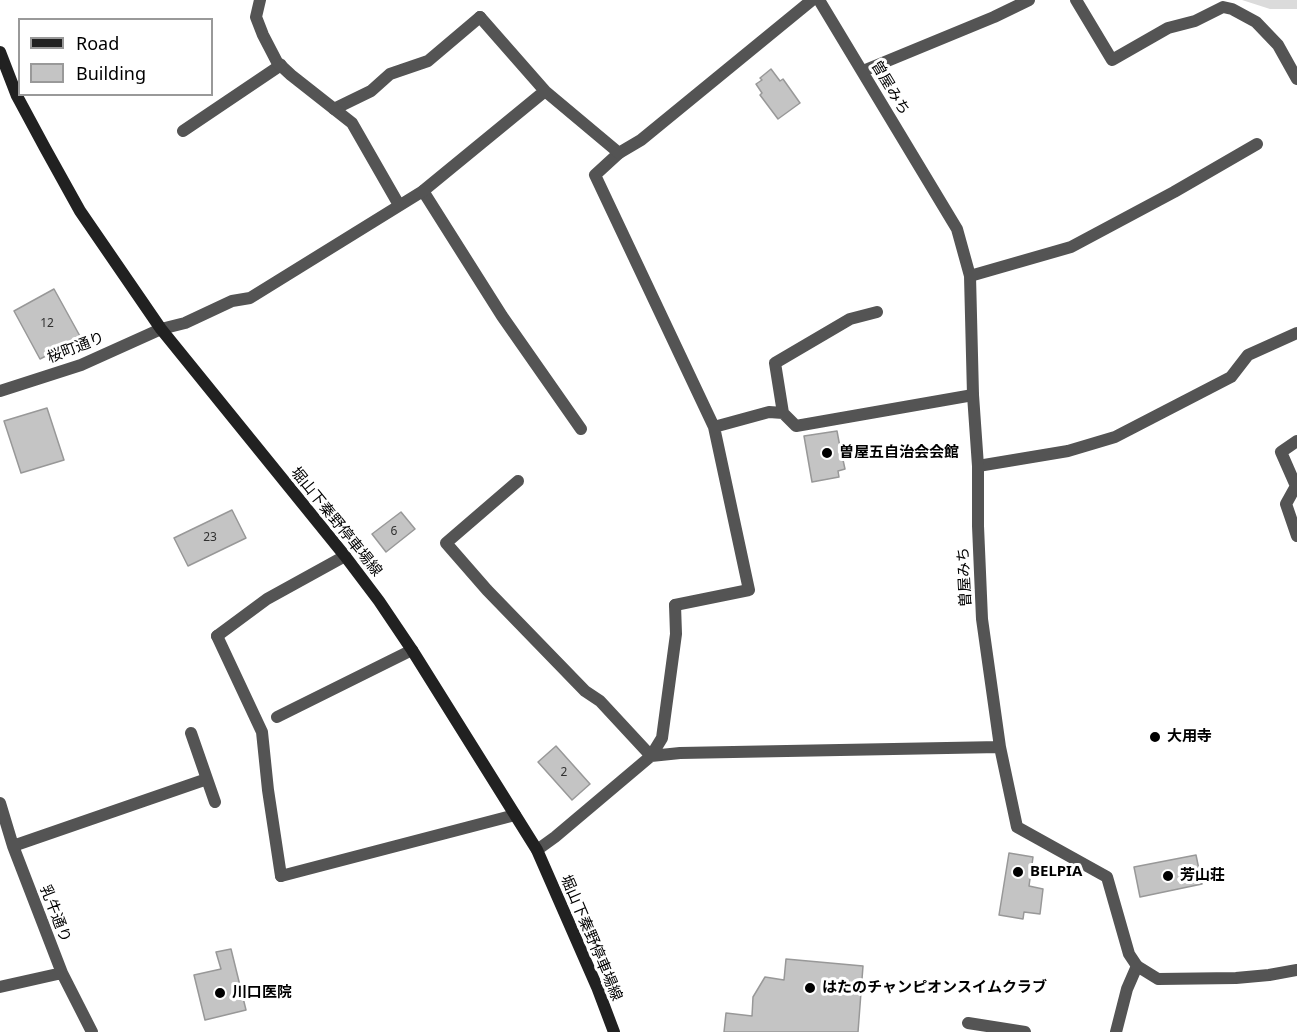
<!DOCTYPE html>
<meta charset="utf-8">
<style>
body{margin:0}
#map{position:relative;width:1297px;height:1032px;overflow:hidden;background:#fff;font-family:"Noto Sans",sans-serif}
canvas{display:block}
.legend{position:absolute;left:18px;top:18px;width:195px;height:78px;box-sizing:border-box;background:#fff;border:2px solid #999;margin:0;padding:8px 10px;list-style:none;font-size:18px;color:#000}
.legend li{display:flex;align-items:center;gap:12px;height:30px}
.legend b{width:30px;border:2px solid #999}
</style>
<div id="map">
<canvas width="1297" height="1032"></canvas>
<ul class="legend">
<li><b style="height:8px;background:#212121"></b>Road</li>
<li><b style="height:16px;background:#c4c4c4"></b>Building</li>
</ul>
</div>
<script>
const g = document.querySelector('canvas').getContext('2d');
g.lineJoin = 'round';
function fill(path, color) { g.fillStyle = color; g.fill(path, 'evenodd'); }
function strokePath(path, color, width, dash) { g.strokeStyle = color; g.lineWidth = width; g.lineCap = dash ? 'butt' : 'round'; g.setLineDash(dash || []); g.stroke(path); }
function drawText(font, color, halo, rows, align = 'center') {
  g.font = font + ' "Noto Sans","Noto Sans JP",sans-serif'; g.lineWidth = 6; g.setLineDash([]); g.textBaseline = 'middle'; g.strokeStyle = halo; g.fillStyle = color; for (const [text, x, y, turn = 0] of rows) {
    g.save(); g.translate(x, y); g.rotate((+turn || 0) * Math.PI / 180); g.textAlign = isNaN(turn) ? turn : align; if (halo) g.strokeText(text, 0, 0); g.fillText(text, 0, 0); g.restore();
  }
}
fill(new Path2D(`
 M1242,0H1297V9H1270Z`), '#dbdbdb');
const building = new Path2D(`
 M771,69L780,81L783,79L800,103L778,119L760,95L762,93L756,84L762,80L760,78Z
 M54,289L81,338L40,359L14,311Z
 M47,408L64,460L21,473L4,421Z
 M837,431L840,447L846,446L849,459L843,460L845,469L838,471L839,477L812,482L804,436Z
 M232,510L246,538L188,566L174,538Z
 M401,512L415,529L386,552L372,534Z
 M556,746L590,784L572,800L538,762Z
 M1009,853L1033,857L1029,886L1043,889L1040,914L1024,912L1023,919L999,915Z
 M1196,855L1202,884L1140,897L1134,867Z
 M231,949L246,1010L205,1020L194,975L221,969L216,952Z
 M786,959L863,966L858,1032H724L726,1013L752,1016L753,997L765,977L784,980Z`);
fill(building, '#c4c4c4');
strokePath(building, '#989898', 1.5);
strokePath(new Path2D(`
 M1076,0L1112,60L1168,28L1195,21L1223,7L1232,9L1256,22L1278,45L1297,79
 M334,109L371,91L390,74L428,61L480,17
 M183,131L281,65
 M619,153L595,175L714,427L749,590L675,605
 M423,191L502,316L581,429
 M877,312L850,319L775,363L783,413L796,426L973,395
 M714,427L769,412L783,413
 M1297,441L1281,452L1296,486L1286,504L1297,536
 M978,466L1068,451L1115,437L1231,377L1248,355L1297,333
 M217,636L262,732L268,790L281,876
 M277,717L412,650
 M968,1023L1025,1032
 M1116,1032L1127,989L1137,966`), '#545454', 12);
strokePath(new Path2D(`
 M260,0L256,17L263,35L277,62L291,75L352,123L399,205
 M819,0L957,229L970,276L973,395L978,466V526L982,619L1000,747L1017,827L1107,877L1129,954L1137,966L1158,979L1236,978L1269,975L1297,970
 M480,17L545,91
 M863,71L994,17L1029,0
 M970,276L1071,247L1174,192L1257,144
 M0,391L81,365L161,329L185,323L232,301L250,298L423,191L545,91L619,153L641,140L812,0
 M518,481L446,543L487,590L585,691L600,701L651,756
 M217,636L267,599L345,556
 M191,733L215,802
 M651,756L680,753L1000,747
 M0,803L13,846L62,973L92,1032
 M13,846L207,779
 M537,850L555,837L651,756L662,738L676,634L675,605
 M281,876L515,815
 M0,987L62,973`), '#545454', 12);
strokePath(new Path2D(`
 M0,52L17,96L45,148L80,211L161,329L345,556L379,601L412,650L537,850L597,987L614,1032`), '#212121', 12);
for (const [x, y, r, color] of [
 [827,453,6,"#000"],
 [1155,737,6,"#000"],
 [1018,872,6,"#000"],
 [1168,876,6,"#000"],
 [810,988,6,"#000"],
 [220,993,6,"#000"]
]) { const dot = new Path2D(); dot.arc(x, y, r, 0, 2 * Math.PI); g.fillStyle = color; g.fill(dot); strokePath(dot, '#fff', 2); }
drawText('12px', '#313131', null, [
 ["12",47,324],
 ["6",394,532],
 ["23",210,538],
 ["2",564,773]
]);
drawText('15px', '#000', '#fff', [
 ["曽屋みち",890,88,59],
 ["桜町通り",76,348,-21],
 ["堀山下秦野停車場線",336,522,51],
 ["曽屋みち",965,577,-93],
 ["乳牛通り",55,914,69],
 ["堀山下秦野停車場線",591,938,67]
]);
drawText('bold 15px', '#000', '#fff', [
 ["曽屋五自治会会館",839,453],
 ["大用寺",1167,737],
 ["BELPIA",1030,872],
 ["芳山荘",1180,876],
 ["はたのチャンピオンスイムクラブ",822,988],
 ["川口医院",232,993]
], 'left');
</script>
